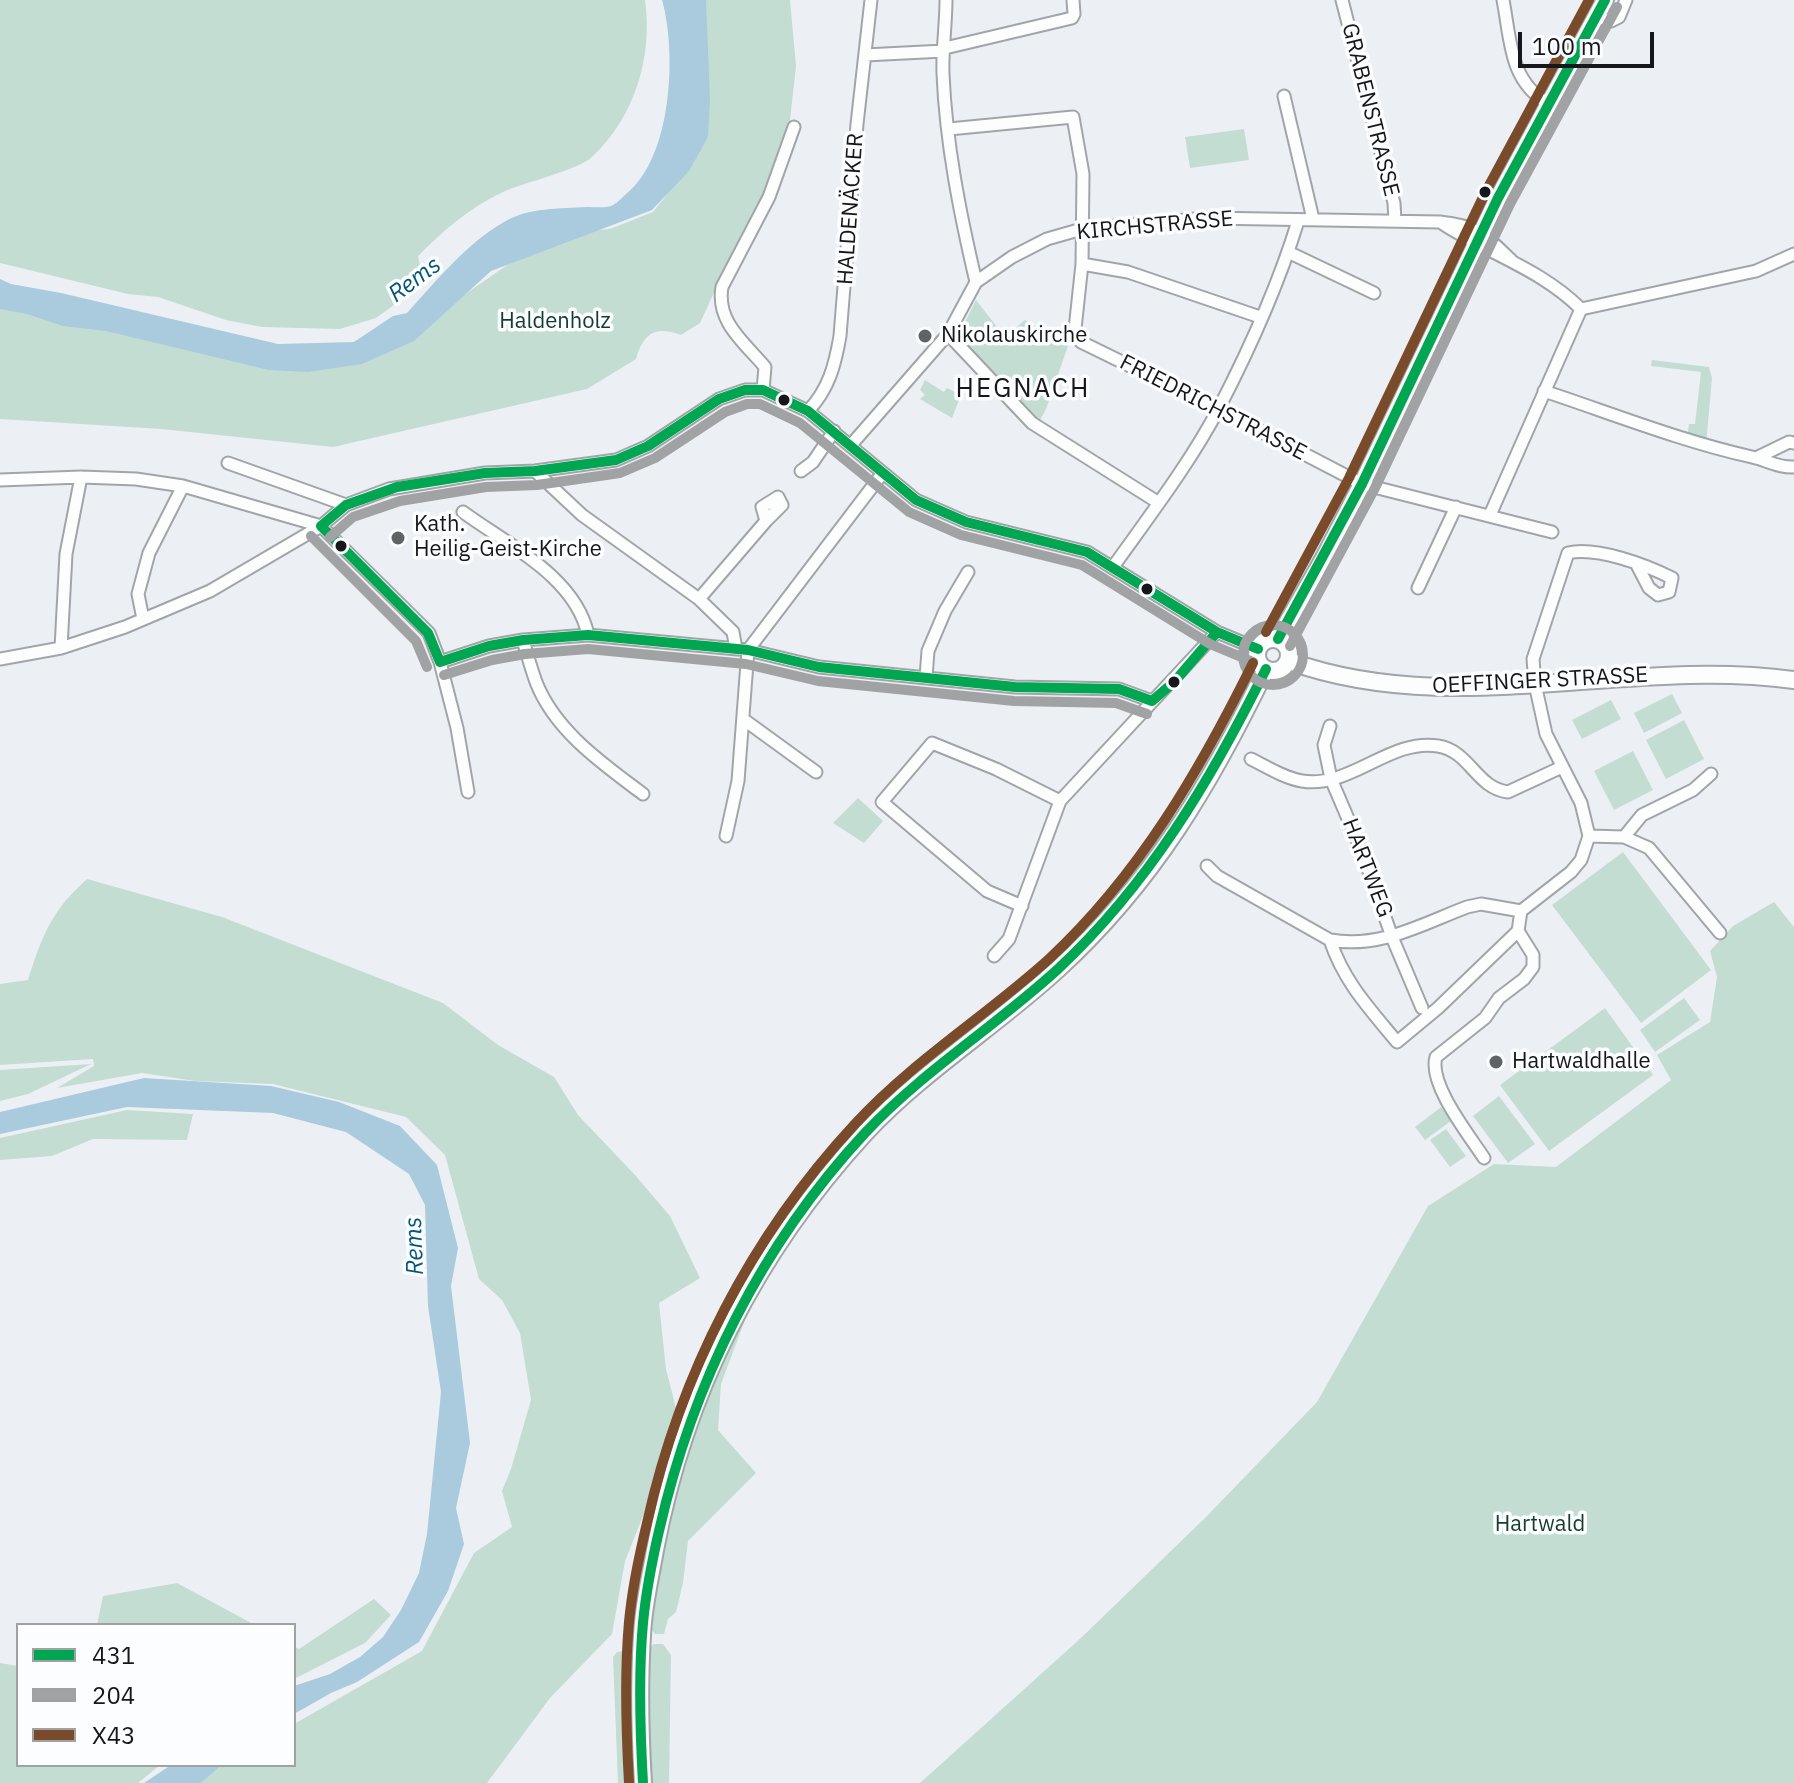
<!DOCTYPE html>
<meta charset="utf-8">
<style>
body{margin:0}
#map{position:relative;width:1794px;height:1783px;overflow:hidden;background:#ecf0f4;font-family:"IBM Plex Sans",sans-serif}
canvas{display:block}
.legend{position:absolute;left:16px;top:1623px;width:280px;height:144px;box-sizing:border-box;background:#fbfdfe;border:2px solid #9fa1a3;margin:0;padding:10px 14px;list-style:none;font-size:24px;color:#15171a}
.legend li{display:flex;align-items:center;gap:16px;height:40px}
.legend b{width:40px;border:2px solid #9fa1a3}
.scale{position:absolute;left:1518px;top:32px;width:136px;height:36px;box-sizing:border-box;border:4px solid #15171a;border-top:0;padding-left:10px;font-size:24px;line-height:28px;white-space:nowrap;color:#15171a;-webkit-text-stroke:6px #fbfdfe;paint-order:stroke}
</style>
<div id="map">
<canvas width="1794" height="1783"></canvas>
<ul class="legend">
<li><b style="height:10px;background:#00a651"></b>431</li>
<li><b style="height:10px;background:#a1a2a3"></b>204</li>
<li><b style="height:10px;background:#7a4b2a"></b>X43</li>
</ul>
<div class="scale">100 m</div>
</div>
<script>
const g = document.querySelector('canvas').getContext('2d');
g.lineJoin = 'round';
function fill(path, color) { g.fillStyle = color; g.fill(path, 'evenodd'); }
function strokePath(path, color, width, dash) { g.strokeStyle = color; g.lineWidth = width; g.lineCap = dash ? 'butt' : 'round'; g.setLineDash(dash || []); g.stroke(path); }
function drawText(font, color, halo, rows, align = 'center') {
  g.font = font + ' "IBM Plex Sans",sans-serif'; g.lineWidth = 7; g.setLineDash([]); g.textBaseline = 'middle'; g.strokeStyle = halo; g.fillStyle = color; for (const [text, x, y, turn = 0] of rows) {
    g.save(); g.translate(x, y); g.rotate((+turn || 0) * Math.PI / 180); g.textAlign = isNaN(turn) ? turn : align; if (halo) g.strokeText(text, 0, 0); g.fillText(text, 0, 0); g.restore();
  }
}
fill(new Path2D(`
 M0,0H645C653,56 635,117 592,157C579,170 521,183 501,193C469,208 443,231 418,256L423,279L420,286L376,318L340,329L262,327L226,320L158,297L128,294L0,263Z
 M700,0H790L796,66L789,129L766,196L735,247L700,323L681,335C655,325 643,334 636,359L587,389L333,447L161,429L0,419V307L294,366L455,301L522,255L576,232L610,229L653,212L680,178Z
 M1244,129L1249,160L1190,168L1185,137Z
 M976,300L1005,337L1025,320L1068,346L1046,409L1039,422L1031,421L957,338Z
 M1652,360L1709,367L1712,378L1706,445L1687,439L1689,424H1695L1701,372L1651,366Z
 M925,380L944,392L947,388L961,395L952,418L920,399L925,395L920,390Z
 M1672,694L1682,713L1644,733L1634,713Z
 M1611,700L1621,719L1582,739L1572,720Z
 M1684,720L1704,759L1666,779L1646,740Z
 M1633,751L1653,790L1614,810L1594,771Z
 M858,798L883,821L864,843L833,823Z
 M1623,852L1711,970L1641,1023L1552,905Z
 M87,879L222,917L443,1003L498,1045L554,1077L578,1115L635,1175L670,1216L700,1278L659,1303L666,1369L677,1412L661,1459L655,1486L625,1561L612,1634L550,1698L487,1783H201L222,1765H294V1724L422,1651L474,1553L512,1527L502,1491L511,1469L531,1400L520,1333L502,1300L479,1279L445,1155L406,1117L273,1084L195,1081L142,1073L57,1088L94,1066L93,1059L0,1065V984L28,980C42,936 51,911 87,879Z
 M1774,902L1794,927V1783H920L1082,1637L1206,1517L1317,1402L1428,1206L1494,1164L1556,1167L1671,1080L1657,1055L1710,1022L1717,977L1710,951L1733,926Z
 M1684,998L1700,1020L1655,1052L1640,1030Z
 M1605,1008L1653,1075L1549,1151L1500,1085Z
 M91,1064L28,1094L0,1101V1070Z
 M1499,1096L1535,1144L1508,1163L1473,1116Z
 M1441,1107L1451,1121L1425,1140L1415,1127Z
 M127,1110L193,1114L187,1140L93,1139L52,1156L0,1160V1138Z
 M1446,1129L1466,1156L1450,1167L1430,1140Z
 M740,1305L748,1312L721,1384L718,1430L756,1473L688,1541L683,1583L676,1612L668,1619L664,1634H655L651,1629L675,1462Z
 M177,1583L255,1625H97L103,1596Z
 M374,1599L391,1615L365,1643L294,1679V1646L299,1649Z
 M654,1644H663L671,1655L669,1783H643L641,1654Z
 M627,1650L632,1783H618L613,1657L617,1652Z
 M0,1663L18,1666V1765H160L138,1783H0Z`), '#c3ddd3');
fill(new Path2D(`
 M662,0H706L710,99L708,137L689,171L652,210L491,271L414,341L362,364L308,372L269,370L106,331L63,326L27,314L0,309V279L11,284L61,293L278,344L354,342L393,316L407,313C437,280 466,244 504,222C529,207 559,209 587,207C594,207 605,208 611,206C616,204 622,198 626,194C672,158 677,53 662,0Z
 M144,1078L271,1086L339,1102L400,1126L437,1165L458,1248L451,1286L470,1443L456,1508L464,1544L448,1591L419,1642L357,1682L331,1693L294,1714V1686L330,1674L360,1657L383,1637L401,1610L419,1573L427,1534L441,1392L428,1306L425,1205L409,1174L346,1132L273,1113L127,1107L0,1134V1112Z
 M171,1765H222L201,1783H144Z`), '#aacade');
const street = new Path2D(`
 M946,0C946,25 942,50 943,74C946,144 960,214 976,282
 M1342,0L1394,203L1395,221
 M1503,0C1511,41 1509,81 1549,104
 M1596,17L1611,21L1619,17L1626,0
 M945,48L1072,18L1074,14L1073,0
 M865,55L944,51
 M1284,96L1313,219
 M949,129L1073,117L1083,174L1082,264L1075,329L1081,342L1218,409L1362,484L1552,532
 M1443,224C1489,254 1541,269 1581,309
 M1288,252L1374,293
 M1082,264L1128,272L1260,317
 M1581,309L1756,271L1794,254
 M948,334L1032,423L1159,503
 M763,390L765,367C744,342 716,322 722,287L769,197L794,127
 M1544,391C1613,414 1681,441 1752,457C1766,460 1779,468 1794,467
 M808,411C829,389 835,365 840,336L857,124L871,0
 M851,445L948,334L976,282L1012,257L1047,239L1082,229L1208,218L1440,222C1478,226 1484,234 1511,260
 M1756,458L1789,442L1794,443
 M228,463L346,505
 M535,471L582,515L699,599L733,632L736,649
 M801,471L813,462L834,431
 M0,480L81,477L136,479L183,486L321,526L429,633L440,662L457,728L468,792
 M463,512C508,545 576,577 588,635
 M1490,515L1581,309
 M1113,567C1150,515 1190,463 1219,408C1249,350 1279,283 1298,221
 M1418,588L1456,507
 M699,599L766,521L782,505L778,497L762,507L766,521
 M143,619L138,594L149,553L183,486
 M523,640C527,654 531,668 536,682C555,731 603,764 643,794
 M61,648L66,554L81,477
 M0,659L61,648L125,627L210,591L321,526L346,505L389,489L485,473L535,471L616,460L648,446L719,399L745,390H763L808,411L916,500L966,522L1087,552L1217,632L1258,649
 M440,662L489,646L523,640L588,635L748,650L819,667L1015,687L1119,689L1152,701
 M926,677L928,651L945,611L968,572
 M743,719L816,772
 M1330,726L1324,745L1331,779L1361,849L1392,937L1422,1008
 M1251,759C1267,767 1284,778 1302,781C1350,789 1390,738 1438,746C1470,751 1476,788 1508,792L1562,767
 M726,836L738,781L748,650L882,474
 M1589,836L1624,837L1649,848L1720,933
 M1624,837L1642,815L1693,790L1711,774
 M1207,866L1217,876L1330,940C1380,949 1422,924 1467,907L1481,904L1521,911
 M1022,906L987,891L882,802L932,743L996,769L1060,801
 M1330,940C1344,982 1369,1008 1397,1042L1438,1008L1518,931
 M994,956L1009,939L1060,801L1217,632
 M1484,1158C1469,1135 1428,1084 1436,1057L1485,1018L1499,998L1524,979L1533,967V955L1518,931L1521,911L1571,872L1581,860L1589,836L1581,803L1546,734L1535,684L1533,659L1568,553C1596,546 1646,565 1672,578L1669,592L1658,595L1649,588L1637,565`);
const secondary = new Path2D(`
 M1257 655a16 16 0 1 1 32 0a16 16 0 1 1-32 0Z
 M1278,639L1324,558L1362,484L1498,198L1605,0
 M1289,661C1452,720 1626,657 1794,680
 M643,1783C640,1734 639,1685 642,1636C643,1607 650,1579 655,1550C685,1391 755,1253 865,1133C923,1071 996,1026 1058,969C1153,882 1211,783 1266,669`);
strokePath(street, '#a2a5a8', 15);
strokePath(secondary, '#a2a5a8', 20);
strokePath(street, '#fcfdfd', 11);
strokePath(secondary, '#fcfdfd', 16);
strokePath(new Path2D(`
 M321,526L346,505L397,487L485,473L535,471L616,460L648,446L719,399L745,390H763L808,411L916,500L966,522L1087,552L1217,632L1258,649
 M321,526L428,633L440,662
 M1278,639L1362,484L1498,198L1605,0
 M440,662L489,646L523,640L588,635L748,650L819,667L1015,687L1119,689L1152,701
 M1152,701L1175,681L1217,632
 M643,1783C640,1730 638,1676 643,1623C646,1592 652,1561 659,1531C693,1382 761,1245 865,1133C923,1071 996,1026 1058,969C1149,884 1211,780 1266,669`), '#00a651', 10);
strokePath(new Path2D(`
 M311,536L416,641L427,667
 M330,537L353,517L400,501L486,487L537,485L620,473L655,458L725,412L747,404H760L800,423L909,512L961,535L1082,565L1210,644L1253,662
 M1243 655a30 30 0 1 1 60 0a30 30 0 1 1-60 0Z
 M1290,646L1374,490L1510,204L1617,7
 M444,675L492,660L525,654L588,649L746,664L818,681L1014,701L1116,703L1147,714`), '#a1a2a3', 10);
strokePath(new Path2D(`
 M1266,632L1349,478L1486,191L1589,0
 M629,1783C626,1730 624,1676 629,1622C632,1589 639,1556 647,1523C680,1374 751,1236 855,1124C913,1061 986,1016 1049,959C1139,875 1199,772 1253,663`), '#7a4b2a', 10);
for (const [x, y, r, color] of [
 [1485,192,7,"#15171a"],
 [925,336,8,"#606366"],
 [784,400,7,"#15171a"],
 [398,538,8,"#606366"],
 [341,546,7,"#15171a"],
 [1147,589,7,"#15171a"],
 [1174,682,7,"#15171a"],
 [1496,1062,8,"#606366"]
]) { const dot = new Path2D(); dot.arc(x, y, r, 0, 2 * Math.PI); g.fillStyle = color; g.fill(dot); strokePath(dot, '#fbfdfe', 3); }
drawText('22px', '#15171a', '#fbfdfe', [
 ["GRABENSTRASSE",1370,110,76],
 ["HALDENÄCKER",851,209,-86],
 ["KIRCHSTRASSE",1155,226,-5],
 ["FRIEDRICHSTRASSE",1213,408,27],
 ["OEFFINGER STRASSE",1540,681,-3],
 ["HARTWEG",1367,868,69]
]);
drawText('22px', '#143c2c', '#fbfdfe', [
 ["Haldenholz",555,322],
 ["Hartwald",1540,1525]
]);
drawText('22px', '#15171a', '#fbfdfe', [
 ["Nikolauskirche",941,336],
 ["Kath.",414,525],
 ["Heilig-Geist-Kirche",414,550],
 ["Hartwaldhalle",1512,1062]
], 'left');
drawText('italic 24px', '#065679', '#fbfdfe', [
 ["Rems",415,280,-37],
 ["Rems",415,1246,-92]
]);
g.letterSpacing = '2px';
drawText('26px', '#15171a', '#fbfdfe', [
 ["HEGNACH",1023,389]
]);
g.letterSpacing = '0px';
</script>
